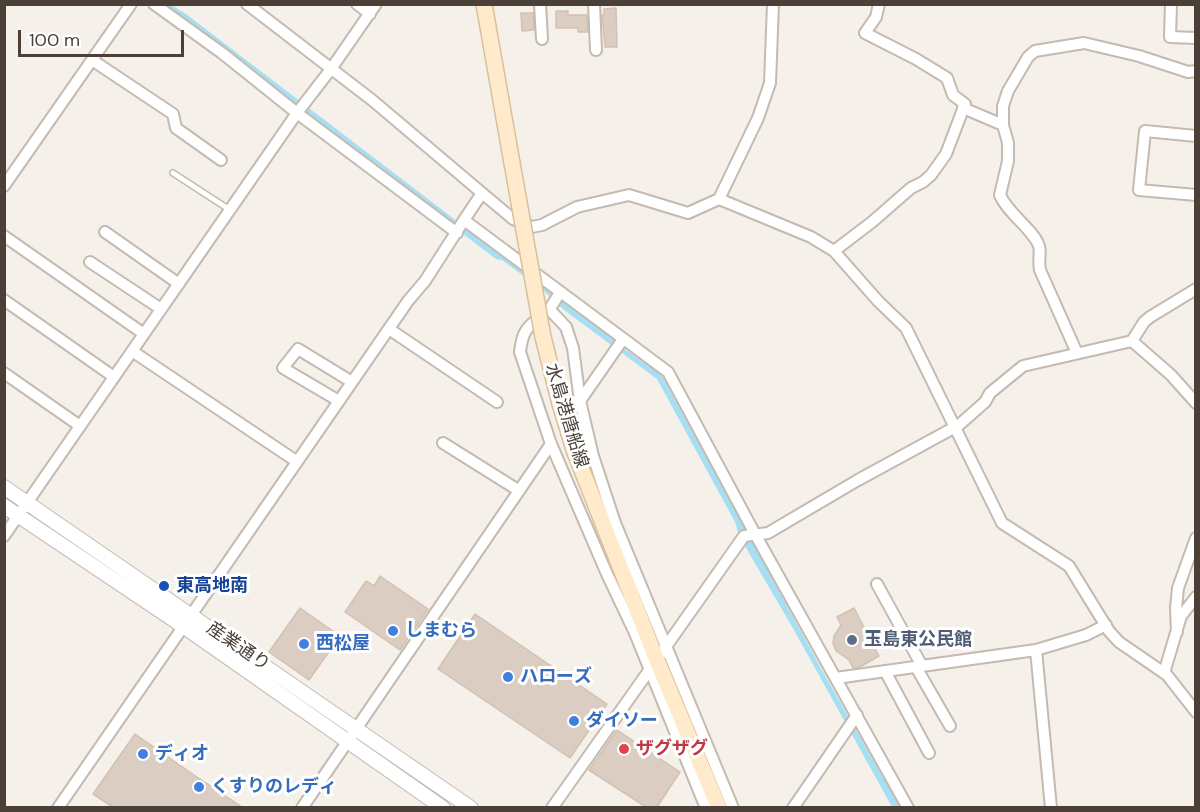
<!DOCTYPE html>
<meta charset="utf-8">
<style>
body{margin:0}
#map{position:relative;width:1200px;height:812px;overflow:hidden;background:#f5f1ea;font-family:"DM Sans",sans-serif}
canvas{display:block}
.frame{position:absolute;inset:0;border:6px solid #4a4038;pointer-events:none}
.scale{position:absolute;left:18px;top:30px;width:166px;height:27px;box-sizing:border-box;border:3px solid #4a4038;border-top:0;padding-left:8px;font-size:18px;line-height:21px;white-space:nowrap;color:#4a4038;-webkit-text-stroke:4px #fff;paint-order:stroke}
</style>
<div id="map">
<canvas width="1200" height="812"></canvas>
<div class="frame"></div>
<div class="scale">100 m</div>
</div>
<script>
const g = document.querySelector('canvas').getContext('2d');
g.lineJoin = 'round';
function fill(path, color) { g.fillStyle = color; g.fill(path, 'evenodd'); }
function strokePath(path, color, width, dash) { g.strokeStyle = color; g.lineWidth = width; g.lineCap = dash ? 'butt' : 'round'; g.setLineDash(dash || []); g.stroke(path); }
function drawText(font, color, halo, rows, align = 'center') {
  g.font = font + ' "DM Sans","Noto Sans JP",sans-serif'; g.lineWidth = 6; g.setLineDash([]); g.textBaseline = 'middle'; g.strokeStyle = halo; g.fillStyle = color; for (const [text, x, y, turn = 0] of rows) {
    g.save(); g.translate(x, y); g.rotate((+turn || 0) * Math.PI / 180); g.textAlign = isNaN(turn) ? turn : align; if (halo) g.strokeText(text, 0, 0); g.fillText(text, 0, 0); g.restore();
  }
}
fill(new Path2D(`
 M160,5H171L186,14L458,222L464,230H469L616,341L623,348L661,374L823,672L900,807H892L794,630L739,536L735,522L657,379L564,310L544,291L502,260L496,259Z`), '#a6dff3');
const building = new Path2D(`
 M616,8L617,47H605L602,15H604V9Z
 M556,11H568V15H587L588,32H578V28H556Z
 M521,13H533L534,30L522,31Z
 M380,576L428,609L400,650L345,612L366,581L374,586Z
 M300,608L340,636L309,680L269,652Z
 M854,608L879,656L860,667L853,668L849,660L836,651L833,643L834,636L841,625L837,617Z
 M475,614L607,704L570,758L438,669Z
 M617,730L680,772L657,807H646L589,770Z
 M135,734L194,775L242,807H113L93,794Z`);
fill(building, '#dbcdc2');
strokePath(building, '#d3c1b2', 1.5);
const service = new Path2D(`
 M173,173L230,210`);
const minor = new Path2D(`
 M154,4L222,53L297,113L457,233
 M247,4L372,100L482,193L464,220
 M357,4L370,14
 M540,4L542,39
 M594,4L596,50
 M1171,4L1170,37L1196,38
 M92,60L173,114L176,128L221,160
 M963,108L1003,125V106L1008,91L1028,57L1035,51L1084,43L1139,56L1188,72L1196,71
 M1003,125L1008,143V161L1000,195C1008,214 1033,229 1039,246C1041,252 1038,261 1040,270L1077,353
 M1196,136L1145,131L1139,190L1196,195
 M4,186L131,4
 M482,193L513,219L532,227L542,225L577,207L629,195L688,213L719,199L758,118L770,83L773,4
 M719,199L811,237L834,251L878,301L906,328L1002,523L1069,566L1109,631L1119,642L1167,675L1196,712
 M105,232L179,284
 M4,236L144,334
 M834,251L872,222L911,188L923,182L931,175L946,154L965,104L953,95L947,78L916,59L865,33L876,17L879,4
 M90,262L161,309
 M560,293C556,298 553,305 549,309C532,326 523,324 520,352L551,444L607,574L635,633L706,808
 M4,300L114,377
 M549,309L566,327L573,348L580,401L593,456L615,523L733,808
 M389,329L497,402
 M1132,341L1171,375L1196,403
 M132,351L296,461
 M4,373L80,426
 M339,401L283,368L298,349L352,382
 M569,404L580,401L623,339
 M443,443L518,490
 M4,536L297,113L331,69L376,4
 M877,584L922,666
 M1177,632L1176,608L1178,588L1196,538
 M1036,650L1051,808
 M916,667L950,726
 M885,671L929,753
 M1164,673L1181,616L1196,597
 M836,678L1036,650L1086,635L1106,625
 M58,808L339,401L408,301L425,281L464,220L668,372L755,534L908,808
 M302,808L551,444
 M552,808L744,536L768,533L858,480L959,425L985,402L990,393L1023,366L1132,341L1144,322L1150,317L1196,289
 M793,808L857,715`);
const tertiary = new Path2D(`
 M4,487L471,808
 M4,506L183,626L443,808`);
const secondary = new Path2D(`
 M484,4L512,163
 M543,337L560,404L574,450L656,658L719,808`);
strokePath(service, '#c4baaf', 8);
strokePath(minor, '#c4baaf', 14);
strokePath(tertiary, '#c4baaf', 16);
strokePath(secondary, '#d9c09b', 18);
strokePath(service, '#fff', 5);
strokePath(minor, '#fff', 10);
strokePath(tertiary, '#fff', 14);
strokePath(secondary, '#ffebcb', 15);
const secondaryBridge = new Path2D(`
 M512,163L543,337`);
strokePath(secondaryBridge, '#d9c09b', 18, []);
strokePath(secondaryBridge, '#ffebcb', 15);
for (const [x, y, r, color] of [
 [164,586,6,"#1a4fb4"],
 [393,631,6,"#3f7fe0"],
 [852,640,6,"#5c6f8a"],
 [304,644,6,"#3f7fe0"],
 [508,677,6,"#3f7fe0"],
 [574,721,6,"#3f7fe0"],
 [624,749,6,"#e0444e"],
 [143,754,6,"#3f7fe0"],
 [199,787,6,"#3f7fe0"]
]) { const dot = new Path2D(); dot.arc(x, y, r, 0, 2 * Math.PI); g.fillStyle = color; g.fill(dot); strokePath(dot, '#fff', 2); }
drawText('18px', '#4a4038', '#fff', [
 ["水島港唐船線",566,416,73],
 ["産業通り",238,647,34]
]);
drawText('bold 18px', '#164399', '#fff', [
 ["東高地南",176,586]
], 'left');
drawText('bold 18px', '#366cbe', '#fff', [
 ["しまむら",405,631],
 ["西松屋",316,644],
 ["ハローズ",520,677],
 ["ダイソー",586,721],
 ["ディオ",155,754],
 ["くすりのレディ",211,787]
], 'left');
drawText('bold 18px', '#4e5e75', '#fff', [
 ["玉島東公民館",864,640]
], 'left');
drawText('bold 18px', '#be3a42', '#fff', [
 ["ザグザグ",636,749]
], 'left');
</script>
